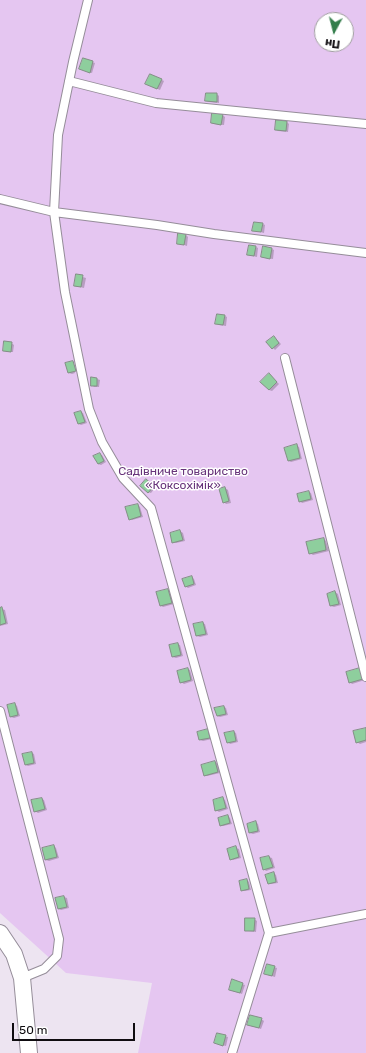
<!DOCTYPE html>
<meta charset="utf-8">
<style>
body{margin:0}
#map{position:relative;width:366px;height:1053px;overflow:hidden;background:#ede4f1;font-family:Rubik,sans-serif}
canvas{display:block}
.north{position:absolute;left:314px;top:12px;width:40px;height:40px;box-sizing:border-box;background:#fff;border:1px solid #9f9e9f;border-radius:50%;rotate:187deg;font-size:11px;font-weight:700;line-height:16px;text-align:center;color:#0f0c10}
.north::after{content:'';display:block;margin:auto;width:14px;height:18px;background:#337d4b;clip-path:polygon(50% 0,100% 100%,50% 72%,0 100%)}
.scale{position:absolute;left:12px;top:1023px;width:123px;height:18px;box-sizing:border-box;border:2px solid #0f0c10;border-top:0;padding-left:5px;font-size:12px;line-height:14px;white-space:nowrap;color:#0f0c10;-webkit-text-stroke:3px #fff;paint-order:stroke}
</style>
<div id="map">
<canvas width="366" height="1053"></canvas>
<div class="north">Пн</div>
<div class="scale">50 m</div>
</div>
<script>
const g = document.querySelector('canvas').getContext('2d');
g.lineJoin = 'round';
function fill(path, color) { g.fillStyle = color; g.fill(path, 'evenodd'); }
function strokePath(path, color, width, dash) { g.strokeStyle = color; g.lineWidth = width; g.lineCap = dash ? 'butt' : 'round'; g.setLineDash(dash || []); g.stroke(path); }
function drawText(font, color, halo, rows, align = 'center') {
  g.font = font + ' Rubik,sans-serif'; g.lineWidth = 3; g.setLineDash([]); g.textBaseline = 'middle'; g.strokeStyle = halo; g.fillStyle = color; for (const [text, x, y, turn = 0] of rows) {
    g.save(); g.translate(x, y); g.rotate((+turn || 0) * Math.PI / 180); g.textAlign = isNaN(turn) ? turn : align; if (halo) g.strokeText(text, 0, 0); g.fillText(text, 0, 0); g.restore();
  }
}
fill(new Path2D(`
 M0,0H366V1053H138L152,983L66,973L0,913ZM322,20H346V44H322Z`), '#e5c6f1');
fill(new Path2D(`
 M83,59L95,63L92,73L83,70Z
 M162,80L164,81L160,90L149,85Z
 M217,94L219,96V103L209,102L206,101Z
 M222,115L225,117L224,125L214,124L212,123Z
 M287,122L289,124L288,132L278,131L276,129Z
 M263,224L265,225L264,233L256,231L253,230Z
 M186,235L188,237L187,246L178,243Z
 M256,247L258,248L257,257L248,255Z
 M272,249L274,250L273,259L265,258L262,257Z
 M76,275L86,278L84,288L75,286Z
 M225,316L227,317L226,326L219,325L216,323Z
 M274,337L281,344L275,350L268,342Z
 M11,343L14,345L13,352H7L4,350Z
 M73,362L74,363H72L75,373L72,374L69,373L67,364Z
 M271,376L279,384L272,391L269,390Z
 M92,378L97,379L100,380L99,387H94L92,385Z
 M81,412L83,413L87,423L81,425L79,424Z
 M296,445L299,447L302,459L291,462L289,461Z
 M99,454L102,455L106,462L101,465L98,464Z
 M149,482L155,488L151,493L148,492Z
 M225,488L228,490L231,503L226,504L224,502Z
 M309,492L311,493L313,500L302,503L300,501Z
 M138,505L140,507L143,517L132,520L130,519Z
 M180,531L183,533L185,541L176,543L173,542Z
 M324,539L326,541L329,551L313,555L310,553Z
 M192,577L194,579L196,585L188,588L185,586Z
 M168,590L170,591L174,604L163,607L160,605Z
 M335,592L338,594L341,605L334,607L331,606Z
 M0,609H2L5,610L8,624L0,626Z
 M202,623L205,624L208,635L200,637L197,636Z
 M177,644L180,645L183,656L176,658L173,657Z
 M188,669L190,670L193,681L184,684L181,682Z
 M360,669L365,680L352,684L350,682Z
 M15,704L17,706L20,716L14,718L11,717Z
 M224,707L226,708L228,715L220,717L217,716Z
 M366,729V742L360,744L357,742Z
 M208,730L210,732L212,739L203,741L200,740Z
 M234,732L236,733L238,742L230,744L228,742Z
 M32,753L34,754L36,764L28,766L26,765Z
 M215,762L217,763L220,773L207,776L205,775Z
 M222,798L225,800L228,809L219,812L216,810Z
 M42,799L44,800L47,810L38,813L35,811Z
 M228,816L230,818L232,824L223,826L221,825Z
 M256,822L258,824L260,832L253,834L250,833Z
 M54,846L56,848L59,858L49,861L46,860L43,849Z
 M236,848L239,849L241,858L233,860L231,859Z
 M269,857L272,858L275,868L266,871L264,869Z
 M274,873L276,875L278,883L271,884L269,883Z
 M247,880L249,882L251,890L245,891L242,890Z
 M64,897L67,898L69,908L61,910L59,909L56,899Z
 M254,919L257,921L256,932L248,931L246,930Z
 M274,967L277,968L275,977L268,975Z
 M242,984L245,985L242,994L230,990Z
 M261,1019L264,1021L261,1029L251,1026Z
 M218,1034L228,1037L226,1046L218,1044Z`), '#0003');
const building = new Path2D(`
 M83,58L93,61L90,73L79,69Z
 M150,74L162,79L157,89L145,84Z
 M206,93H217V102L205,101Z
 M212,113L223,114L221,125L211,123Z
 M276,120L287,121L286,131L275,130Z
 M254,222L263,223L261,232L252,231Z
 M178,233L186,234L184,245L177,244Z
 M249,245L256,246L254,256L247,255Z
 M263,246L272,248L270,259L261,257Z
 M76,274L83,275L81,287L74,286Z
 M217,314L225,315L223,325L215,324Z
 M274,336L279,343L272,349L266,342Z
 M4,341L12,342L11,352L3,351Z
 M73,361L76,371L68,373L65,363Z
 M269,373L277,382L269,390L260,382Z
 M91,377L97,378V386H91Z
 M81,411L85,422L78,424L74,413Z
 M297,444L300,458L288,461L284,448Z
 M100,453L104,461L98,464L93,456Z
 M146,479L154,486L148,493L140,486Z
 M225,487L229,501L223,503L219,489Z
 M309,491L311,499L299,502L297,494Z
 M138,504L141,516L129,520L125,507Z
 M180,530L183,540L172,543L170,533Z
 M324,538L326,550L309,554L306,542Z
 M192,576L194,584L185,587L182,579Z
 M168,589L172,603L160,606L156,592Z
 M335,591L339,604L330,606L327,594Z
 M2,607L6,623L0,625V608Z
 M203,622L206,634L196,636L193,624Z
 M178,643L181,655L172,657L169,645Z
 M188,668L191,680L180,683L177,671Z
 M360,668L363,679L349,683L346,672Z
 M15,703L18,715L10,717L7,705Z
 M224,706L226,714L217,716L214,708Z
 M366,728V740L356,743L353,731Z
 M208,729L210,738L199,740L197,732Z
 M234,731L236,741L227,743L224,733Z
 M32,752L34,763L25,765L22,754Z
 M215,761L218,772L204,776L201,765Z
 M223,797L226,808L215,811L213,800Z
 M42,798L45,809L34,812L31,800Z
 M228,815L230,823L220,826L218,818Z
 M256,821L258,831L249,833L247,824Z
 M54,845L57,857L45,860L42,848Z
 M236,846L239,857L230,860L227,849Z
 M269,856L273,867L263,870L260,858Z
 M274,872L276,882L268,884L265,875Z
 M247,879L249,889L241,891L239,881Z
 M64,896L67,907L58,909L55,898Z
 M245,918H255L254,931H245Z
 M267,964L275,966L272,976L264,974Z
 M232,979L243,983L240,993L229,990Z
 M250,1015L262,1018L259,1028L247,1025Z
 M217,1033L226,1035L223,1046L214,1043Z`);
fill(building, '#8ece9d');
strokePath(building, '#839086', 1);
const service = new Path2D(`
 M88,0L73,62L58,135L54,212L65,292L89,409L102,442L123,478L151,508L269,933
 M69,81L156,103L366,124
 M0,199L54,212L157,225L214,234L366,253
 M285,358L366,677
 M0,711L59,939L57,956L44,969L22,978
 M232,1053L269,933L366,914`);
const minor = new Path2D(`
 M0,933L14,954L22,978L29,1053`);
strokePath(service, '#958d99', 10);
strokePath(minor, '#958d99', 18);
strokePath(service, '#fff', 8);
strokePath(minor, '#fff', 16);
drawText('12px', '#67337a', '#fff', [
 ["Садівниче товариство",183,472],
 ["«Коксохімік»",183,486]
]);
</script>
